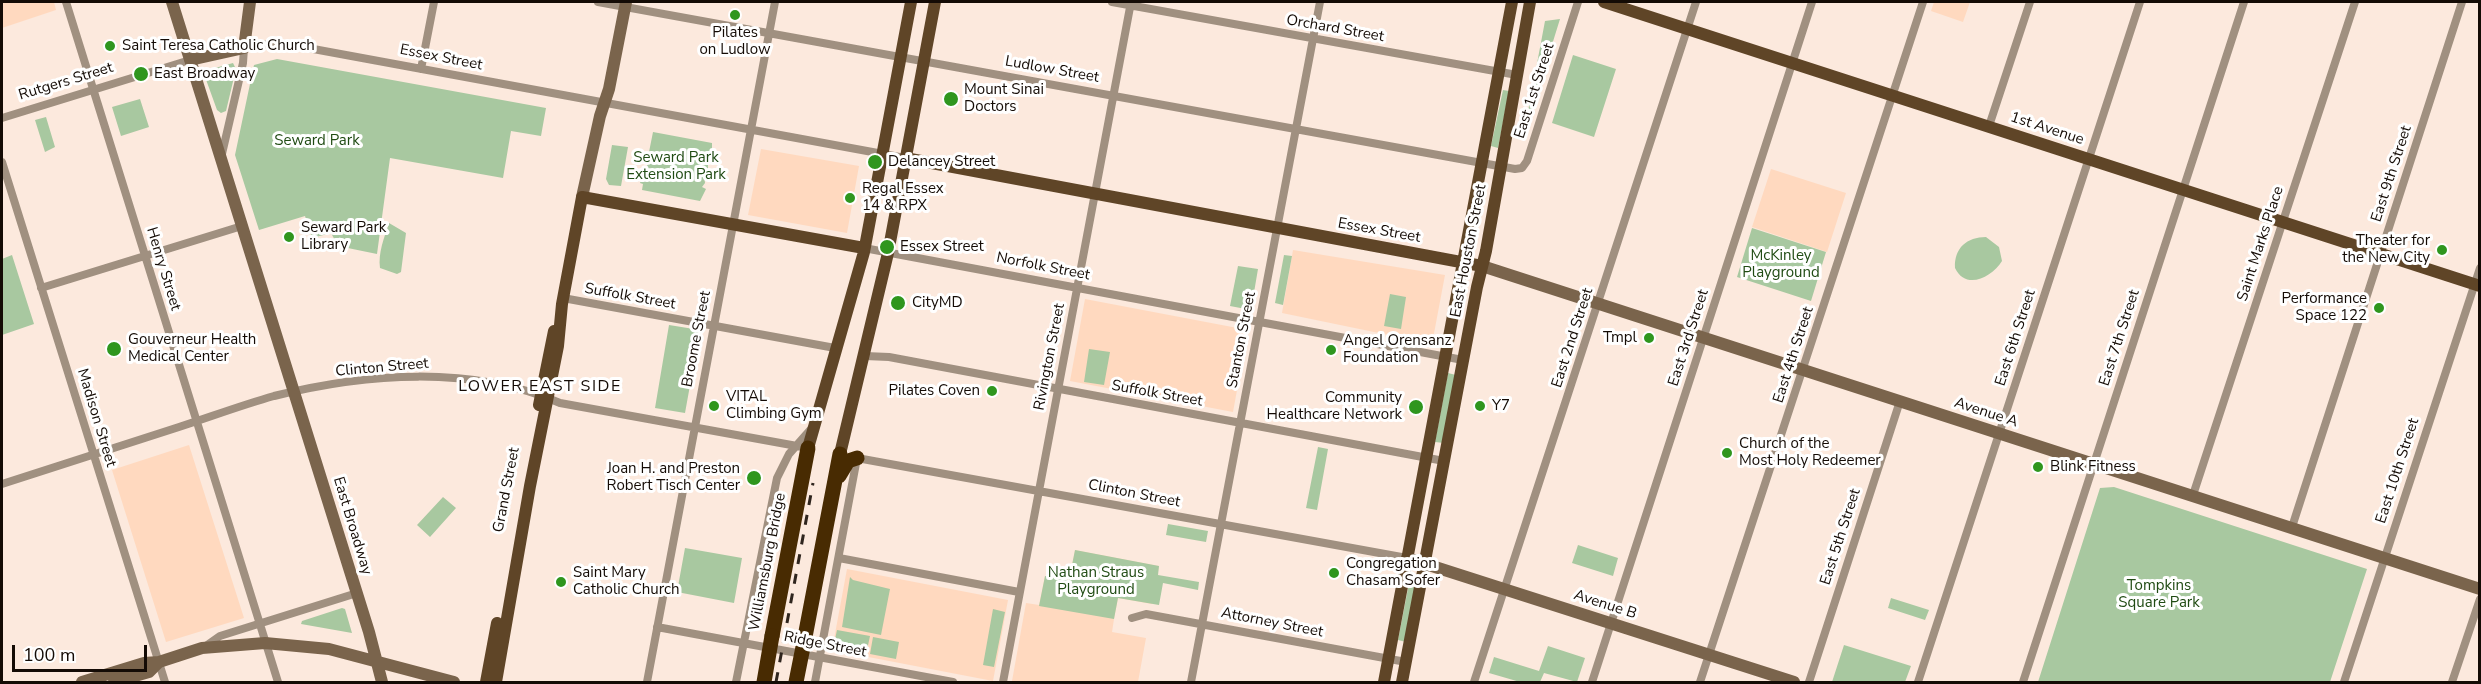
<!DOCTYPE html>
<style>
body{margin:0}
#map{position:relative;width:2481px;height:684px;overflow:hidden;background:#fce9dd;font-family:"Nunito Sans",sans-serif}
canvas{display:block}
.frame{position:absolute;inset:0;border:3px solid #140b05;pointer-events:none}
.scale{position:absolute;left:12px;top:645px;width:135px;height:27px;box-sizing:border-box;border:3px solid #140b05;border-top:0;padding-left:8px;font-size:18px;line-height:21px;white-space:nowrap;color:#140b05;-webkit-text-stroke:4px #fff;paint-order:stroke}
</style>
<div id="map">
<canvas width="2481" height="684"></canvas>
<div class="frame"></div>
<div class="scale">100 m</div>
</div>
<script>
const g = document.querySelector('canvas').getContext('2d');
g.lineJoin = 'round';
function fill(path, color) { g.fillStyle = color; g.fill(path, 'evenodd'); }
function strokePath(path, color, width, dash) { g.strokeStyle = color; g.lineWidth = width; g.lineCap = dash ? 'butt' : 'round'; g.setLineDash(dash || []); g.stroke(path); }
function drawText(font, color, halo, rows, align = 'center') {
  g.font = font + ' "Nunito Sans",sans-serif'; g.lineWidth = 6; g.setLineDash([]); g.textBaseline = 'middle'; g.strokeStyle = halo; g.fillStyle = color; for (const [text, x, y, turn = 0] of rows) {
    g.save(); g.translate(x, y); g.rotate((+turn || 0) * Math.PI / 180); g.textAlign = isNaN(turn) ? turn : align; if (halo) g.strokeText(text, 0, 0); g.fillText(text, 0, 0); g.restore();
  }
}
fill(new Path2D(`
 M2,2H54L56,10L2,28Z
 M1934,2H1970L1963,22L1931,11Z
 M761,149L859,166L847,233L748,215Z
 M1771,169L1846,193L1827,252L1752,227Z
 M1293,250L1445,275L1432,344L1282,313Z
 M1085,299L1248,330L1233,412L1070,381Z
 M189,445L244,618L166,642L112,470Z
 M1075,550L1159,566L1152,604L1118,598L1114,619L1112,632L1146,638L1138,682L1012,681L1026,603L1039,605L1045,576L1069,580Z
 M847,569L1008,600L993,681L832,650Z`), '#ffd9bf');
fill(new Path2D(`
 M1560,19L1528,122H1526L1545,21Z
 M1573,55L1616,69L1594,137L1552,123Z
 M277,59L546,108L541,136L511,131L503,178L390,158L377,254L338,246L331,233L312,238L305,216L259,230L235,155L254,65Z
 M233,63L236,69L226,111L221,113L217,110L204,74L208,70Z
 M1503,90L1509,91L1498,148L1491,146Z
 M140,99L149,127L121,136L112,107Z
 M46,117L55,147L45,152L35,120Z
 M653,132L712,143V164H708V174H704L705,183L702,187L706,189L700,201L642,190L643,184L640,183L641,180H644L648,162L644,161L645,157H648Z
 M612,145L628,147L621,186L609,185L606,179Z
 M389,223L406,233L401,272L397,274L380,268C378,253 384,238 389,223Z
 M1752,228L1826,252L1811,301L1737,277Z
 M1986,237L1999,247L2002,261C1992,277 1966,291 1955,268C1954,248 1967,237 1986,237Z
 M12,255L34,324L2,335V259Z
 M1284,255L1292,256L1283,305L1275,303Z
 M1238,266L1258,269L1251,310L1230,306Z
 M1390,294L1406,297L1401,329L1384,326Z
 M669,325L700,330L685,413L655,408Z
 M1089,349L1110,352L1104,385L1084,382Z
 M1448,373L1456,375L1444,443L1435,442Z
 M1318,447L1328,449L1317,510L1306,508Z
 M2114,487L2367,569L2330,682H2038L2100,488Z
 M443,497L456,508L430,537L417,525Z
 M1168,524L1208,531L1206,542L1166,535Z
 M1578,545L1618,558L1613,576L1572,563Z
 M685,548L742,558L734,603L677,592Z
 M1075,550L1159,566L1158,575L1199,582L1198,590L1163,583L1159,605L1118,598L1114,619L1039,606L1045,576L1069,580Z
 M850,577L853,580L890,589L881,635L842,627Z
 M1410,578L1418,579L1406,642L1398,640Z
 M1891,598L1929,610L1925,620L1888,608Z
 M342,608L345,609L352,633L301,624L302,621Z
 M993,609L1005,612L994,667L983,665Z
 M837,630L870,636L867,650L834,644Z
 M873,637L899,642L896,659L870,654Z
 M1844,645L1911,666L1905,682H1832Z
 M1548,646L1585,658L1577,682L1544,673L1540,682H1520L1489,673L1494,657L1539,671Z`), '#a8c8a0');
strokePath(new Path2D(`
 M66,2L278,682
 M598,2L1515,169L1522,168L1527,161L1578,2
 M1112,2L1517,75
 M421,69L434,2
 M2,118L190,60
 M1989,126L2030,2
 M221,158L243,63L244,48L269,44L297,46L905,158
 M2,162L165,682
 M864,248L1463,360
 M41,288L242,226
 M563,298L835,348
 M865,356L889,357L1444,461
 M2,484C61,465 120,446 179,427C210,417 242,405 274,396C365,373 472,365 560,403L808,448
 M2193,495L2355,2
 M2292,527L2462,2
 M839,558L1019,592
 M1132,618L1146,614L1406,662
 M657,627L953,682
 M203,648L220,636L357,593
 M647,682L775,2
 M736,682L777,478L789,454L812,428
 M815,682L857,458L1407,558
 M1003,682L1131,2
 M1191,682L1320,2
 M1474,682L1696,2
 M1592,682L1812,2
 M1700,682L1923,2
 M1809,682L1900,401
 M1918,682L2140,2
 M2023,682L2244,2
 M2344,682L2480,268
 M2452,682L2480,599`), '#a09080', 8);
strokePath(new Path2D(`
 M172,2L369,632L382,682
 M190,60L244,48L250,2
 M582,197L600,116L609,89L626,2
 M1482,266L2480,589
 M1407,558L1794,682
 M82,682L144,663L159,662
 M114,682L149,672L159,662L202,648L265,643L329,649L454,682`), '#7a644c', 12);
strokePath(new Path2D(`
 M1604,2L2480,286
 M905,158L1482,266
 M539,405L554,331
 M808,448L864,252L911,2
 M840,454L888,253L935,2
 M486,682L497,623
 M496,682L530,486L558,346L562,304L582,197L864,248
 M1384,682L1512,2
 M1402,682L1477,287L1486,251L1530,2`), '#5f4527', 12);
strokePath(new Path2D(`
 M839,476L848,461L857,458
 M772,636L808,448
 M804,642L840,454`), '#482b02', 15);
strokePath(new Path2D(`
 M776,682L813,483`), '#2f251e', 3, [10, 10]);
strokePath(new Path2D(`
 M764,682L772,636
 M796,682L804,642`), '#482b02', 15);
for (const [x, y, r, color] of [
 [735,15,6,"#2f961e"],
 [110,46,6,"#2f961e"],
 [141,74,8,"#2f961e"],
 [951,99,8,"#2f961e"],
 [875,162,8,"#2f961e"],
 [850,198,6,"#2f961e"],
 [289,237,6,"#2f961e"],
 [887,247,8,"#2f961e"],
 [2442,250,6,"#2f961e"],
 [898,303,8,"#2f961e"],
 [2379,308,6,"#2f961e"],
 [1649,338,6,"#2f961e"],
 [114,349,8,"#2f961e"],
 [1331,350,6,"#2f961e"],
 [992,391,6,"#2f961e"],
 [714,406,6,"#2f961e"],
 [1480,406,6,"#2f961e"],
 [1416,407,8,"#2f961e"],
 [1727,453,6,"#2f961e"],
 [2038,467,6,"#2f961e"],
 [754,478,8,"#2f961e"],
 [1334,573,6,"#2f961e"],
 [561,582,6,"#2f961e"]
]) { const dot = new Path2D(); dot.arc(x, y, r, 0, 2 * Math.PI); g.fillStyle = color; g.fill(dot); strokePath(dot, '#fff', 2); }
drawText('15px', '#140b05', '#fff', [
 ["Orchard Street",1335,29,10],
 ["Essex Street",441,58,11],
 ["Ludlow Street",1052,70,10],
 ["Rutgers Street",66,82,-17],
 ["East 1st Street",1535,91,-72],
 ["1st Avenue",2047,129,18],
 ["East 9th Street",2392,174,-72],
 ["Essex Street",1379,231,10],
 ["Saint Marks Place",2261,244,-72],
 ["East Houston Street",1469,251,-79],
 ["Norfolk Street",1043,267,11],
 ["Henry Street",163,269,73],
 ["Suffolk Street",630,297,10],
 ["East 2nd Street",1573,338,-72],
 ["East 3rd Street",1689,338,-72],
 ["East 6th Street",2016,338,-72],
 ["East 7th Street",2120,338,-72],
 ["Broome Street",697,339,-79],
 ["Stanton Street",1242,340,-79],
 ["East 4th Street",1794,355,-72],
 ["Rivington Street",1050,357,-79],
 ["Clinton Street",382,368,-5],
 ["Suffolk Street",1157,394,10],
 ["Avenue A",1986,413,18],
 ["Madison Street",96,418,73],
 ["East 10th Street",2398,471,-72],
 ["Grand Street",507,490,-79],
 ["Clinton Street",1134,494,11],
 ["East Broadway",352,526,73],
 ["East 5th Street",1841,537,-72],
 ["Williamsburg Bridge",768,562,-79],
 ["Avenue B",1605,605,18],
 ["Attorney Street",1272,623,11],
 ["Ridge Street",825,645,11]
]);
drawText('15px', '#140b05', '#fff', [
 ["Pilates",735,33,"center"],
 ["on Ludlow",735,50,"center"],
 ["Saint Teresa Catholic Church",122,46],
 ["East Broadway",154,74],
 ["Mount Sinai",964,90],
 ["Doctors",964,107],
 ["Delancey Street",888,162],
 ["Regal Essex",862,189],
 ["14 & RPX",862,206],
 ["Seward Park",301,228],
 ["Library",301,245],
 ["Theater for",2430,241,"right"],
 ["the New City",2430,258,"right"],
 ["Essex Street",900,247],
 ["Performance",2367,299,"right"],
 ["Space 122",2367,316,"right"],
 ["CityMD",912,303],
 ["Tmpl",1637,338,"right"],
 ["Gouverneur Health",128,340],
 ["Medical Center",128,357],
 ["Angel Orensanz",1343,341],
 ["Foundation",1343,358],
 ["Pilates Coven",980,391,"right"],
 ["VITAL",726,397],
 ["Climbing Gym",726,414],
 ["Community",1402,398,"right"],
 ["Healthcare Network",1402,415,"right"],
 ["Y7",1492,406],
 ["Church of the",1739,444],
 ["Most Holy Redeemer",1739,461],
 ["Blink Fitness",2050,467],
 ["Joan H. and Preston",740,469,"right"],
 ["Robert Tisch Center",740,486,"right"],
 ["Congregation",1346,564],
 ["Chasam Sofer",1346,581],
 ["Saint Mary",573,573],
 ["Catholic Church",573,590]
], 'left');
drawText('15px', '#204b13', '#fff', [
 ["Seward Park",317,141],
 ["Seward Park",676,158],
 ["Extension Park",676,175],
 ["McKinley",1781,256],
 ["Playground",1781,273],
 ["Nathan Straus",1096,573],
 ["Playground",1096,590],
 ["Tompkins",2159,586],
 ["Square Park",2159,603]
]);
g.letterSpacing = '1.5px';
drawText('16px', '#140b05', '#fff', [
 ["LOWER EAST SIDE",540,387]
]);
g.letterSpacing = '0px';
</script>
